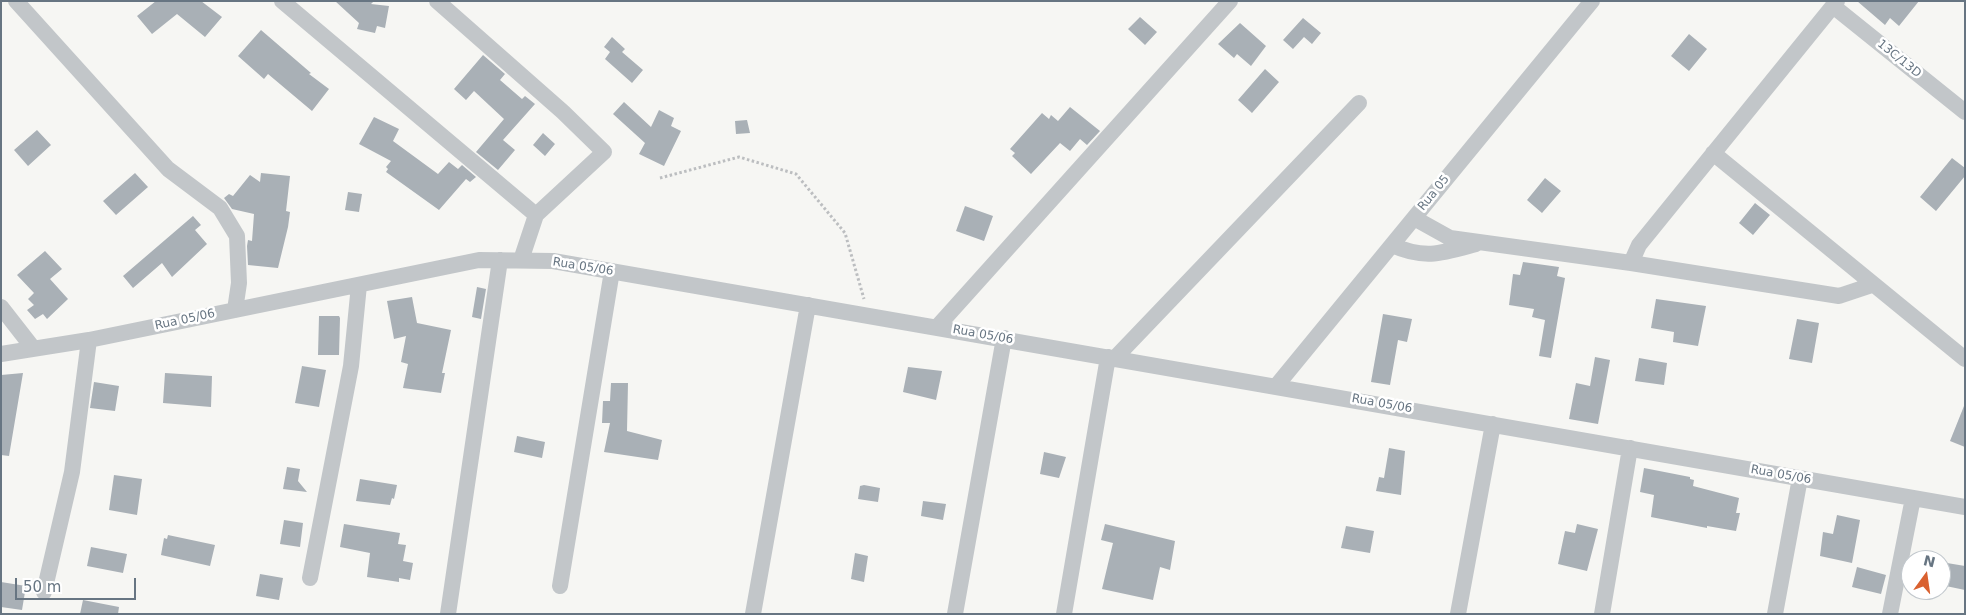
<!DOCTYPE html>
<style>
body{margin:0}
#map{position:relative;width:1966px;height:615px;overflow:hidden;background:#f6f6f3;font-family:"DejaVu Sans",sans-serif}
canvas{display:block}
.frame{position:absolute;inset:0;border:2px solid #677582;pointer-events:none}
.north{position:absolute;left:1901px;top:550px;width:50px;height:50px;box-sizing:border-box;background:#fff;border:1px solid #c2c8cd;border-radius:50%;rotate:14deg;font-size:14px;font-weight:700;line-height:20px;text-align:center;color:#677582}
.north::after{content:'';display:block;margin:auto;width:18px;height:22px;background:#d96130;clip-path:polygon(50% 0,100% 100%,50% 72%,0 100%)}
.scale{position:absolute;left:15px;top:578px;width:121px;height:22px;box-sizing:border-box;border:2px solid #677582;border-top:0;padding-left:6px;font-size:15px;line-height:18px;white-space:nowrap;color:#677582;-webkit-text-stroke:4px #fff;paint-order:stroke}
</style>
<div id="map">
<canvas width="1966" height="615"></canvas>
<div class="frame"></div>
<div class="north">N</div>
<div class="scale">50 m</div>
</div>
<script>
const g = document.querySelector('canvas').getContext('2d');
g.lineJoin = 'round';
function fill(path, color) { g.fillStyle = color; g.fill(path, 'evenodd'); }
function strokePath(path, color, width, dash) { g.strokeStyle = color; g.lineWidth = width; g.lineCap = dash ? 'butt' : 'round'; g.setLineDash(dash || []); g.stroke(path); }
function drawText(font, color, halo, rows, align = 'center') {
  g.font = font + ' "DejaVu Sans",sans-serif'; g.lineWidth = 5; g.setLineDash([]); g.textBaseline = 'middle'; g.strokeStyle = halo; g.fillStyle = color; for (const [text, x, y, turn = 0] of rows) {
    g.save(); g.translate(x, y); g.rotate((+turn || 0) * Math.PI / 180); g.textAlign = isNaN(turn) ? turn : align; if (halo) g.strokeText(text, 0, 0); g.fillText(text, 0, 0); g.restore();
  }
}
fill(new Path2D(`
 M156,1H201L222,17L205,37L177,14L152,34L137,16Z
 M335,1H374L371,4L389,6L385,28L377,26L375,33L357,29L359,23Z
 M1857,1H1919L1899,26L1890,18L1885,25Z
 M1140,17L1157,32L1145,45L1128,29Z
 M1303,18L1321,33L1312,44L1304,37L1293,49L1283,40Z
 M1240,23L1266,46L1251,66L1237,54L1234,58L1218,44Z
 M261,30L311,73L309,74L329,89L312,111L268,74L264,79L238,56Z
 M1689,34L1707,49L1689,71L1671,56Z
 M612,37L625,49L622,52L643,70L632,83L605,59L610,52L604,47Z
 M483,55L505,74L500,80L522,99L525,96L535,104L503,140L515,150L498,170L476,152L504,119L474,91L466,100L454,89Z
 M1265,69L1279,82L1252,113L1238,100Z
 M624,102L651,127L659,110L674,118L671,126L681,131L664,166L639,154L645,143L613,114Z
 M1070,107L1100,131L1087,145L1080,139L1070,151L1060,143L1031,174L1012,156L1015,153L1010,149L1042,113L1049,119L1051,115L1058,121Z
 M374,117L399,129L393,141L438,174L449,162L458,169L462,165L476,177L470,182L466,179L439,210L386,172L388,169L386,167L391,161L359,144Z
 M747,120L750,133L736,134L735,121Z
 M37,130L51,145L28,166L14,150Z
 M543,133L555,144L545,156L533,145Z
 M1952,158L1965,168V176L1936,211L1920,197Z
 M135,173L148,187L116,215L103,201Z
 M261,173L290,176L286,211L290,212L288,227L278,268L248,265L247,246L248,240L252,241L254,214L232,209L224,198L229,194L233,196L250,175L260,182Z
 M1545,178L1561,191L1542,213L1527,200Z
 M348,192L362,194L359,212L345,210Z
 M1755,203L1770,215L1753,235L1739,223Z
 M965,206L993,216L984,241L956,231Z
 M193,216L201,225L195,230L207,244L172,277L162,263L133,288L123,276Z
 M45,251L62,269L50,279L68,299L47,319L43,314L35,319L27,310L34,305L28,299L34,293L17,275Z
 M1523,262L1559,267L1557,276L1565,278L1551,358L1539,356L1545,320L1532,317L1534,309L1509,305L1513,274L1520,275Z
 M477,287L486,289L481,319L472,317Z
 M412,297L417,323L451,330L442,373H445L441,393L403,388L408,364L401,362L406,336L394,339L387,301Z
 M1656,299L1706,306L1698,346L1673,342L1674,332L1651,328Z
 M1383,314L1412,319L1407,342L1398,340L1390,385L1371,382Z
 M319,316H339L340,318L339,355H318Z
 M1797,319L1819,323L1812,363L1789,359Z
 M1595,357L1610,360L1598,424L1569,419L1576,383L1590,386Z
 M1639,358L1667,363L1664,385L1635,381Z
 M302,366L326,370L319,407L295,403Z
 M908,367L942,371L936,400L903,392Z
 M23,373L9,456L1,455V375Z
 M165,373L212,376L211,407L163,403Z
 M94,382L119,386L115,411L90,408Z
 M611,383H628L627,431L662,440L658,460L604,452L610,423H602L603,401H610Z
 M1964,406L1965,407V447L1950,441Z
 M517,436L545,442L542,458L514,452Z
 M1389,448L1405,451L1401,495L1376,491L1379,477L1384,478Z
 M1044,452L1066,457L1059,478L1040,474Z
 M287,467L300,469L298,481L307,492L283,489Z
 M1644,468L1690,477V479L1694,480L1693,486L1739,498L1736,513H1740L1736,531L1707,526V528L1651,517L1654,495L1640,492Z
 M114,475L142,479L137,515L109,510Z
 M360,479L397,485L394,499L392,498L390,505L356,501Z
 M864,485L880,488L878,502L858,499L860,486Z
 M923,501L946,504L943,520L921,516Z
 M1837,515L1860,520L1852,563L1820,556L1823,532L1833,534Z
 M284,520L303,523L300,547L280,544Z
 M344,524L400,533L398,544L406,545L403,561L413,563L410,580L399,578V582L367,577L370,553L340,547Z
 M1105,524L1175,541L1170,570L1160,567L1153,600L1102,589L1113,543L1101,540Z
 M1577,524L1598,529L1587,571L1558,564L1565,531L1575,533Z
 M1346,526L1374,531L1370,553L1341,548Z
 M168,535L215,545L210,566L161,555L164,538L167,539Z
 M91,547L127,554L123,573L87,566Z
 M855,553L868,556L864,582L851,579Z
 M1941,562L1965,566V590L1941,585Z
 M1857,567L1886,575L1881,594L1852,587Z
 M260,574L283,578L279,600L256,596Z
 M1,582L26,586L22,610L1,607Z
 M83,600L119,607L118,614H80Z`), '#a9b0b6');
strokePath(new Path2D(`
 M660,178L739,157L796,174L845,233L864,299`), '#bcbec0', 3, [2.5, 2.5]);
strokePath(new Path2D(`
 M16,1L168,169L220,208L237,236L239,283L235,310
 M282,1L536,215
 M437,1L563,112L604,152L536,215L521,260
 M1833,6L1965,112
 M1713,153L1965,359
 M1414,218L1450,238L1631,263L1839,296L1872,285
 M1392,245C1425,260 1443,253 1476,244
 M1631,263L1639,245L1837,1
 M1,307L33,348
 M937,327L1230,1
 M1,354L89,340L479,260L553,261L1965,507
 M1115,358L1359,103
 M1277,385L1592,1
 M310,578L351,366L359,285
 M560,586L612,271
 M44,592L72,472L89,340
 M448,614L500,260
 M753,614L808,305
 M955,614L1004,338
 M1064,614L1108,357
 M1458,614L1493,424
 M1602,614L1630,448
 M1775,614L1800,478
 M1890,614L1913,498`), '#c2c6c9', 16);
drawText('12px', '#677582', '#fff', [
 ["13C/13D",1899,59,39],
 ["Rua 05",1434,193,-51],
 ["Rua 05/06",583,267,9],
 ["Rua 05/06",185,320,-12],
 ["Rua 05/06",983,335,10],
 ["Rua 05/06",1382,404,10],
 ["Rua 05/06",1781,475,10]
]);
</script>
